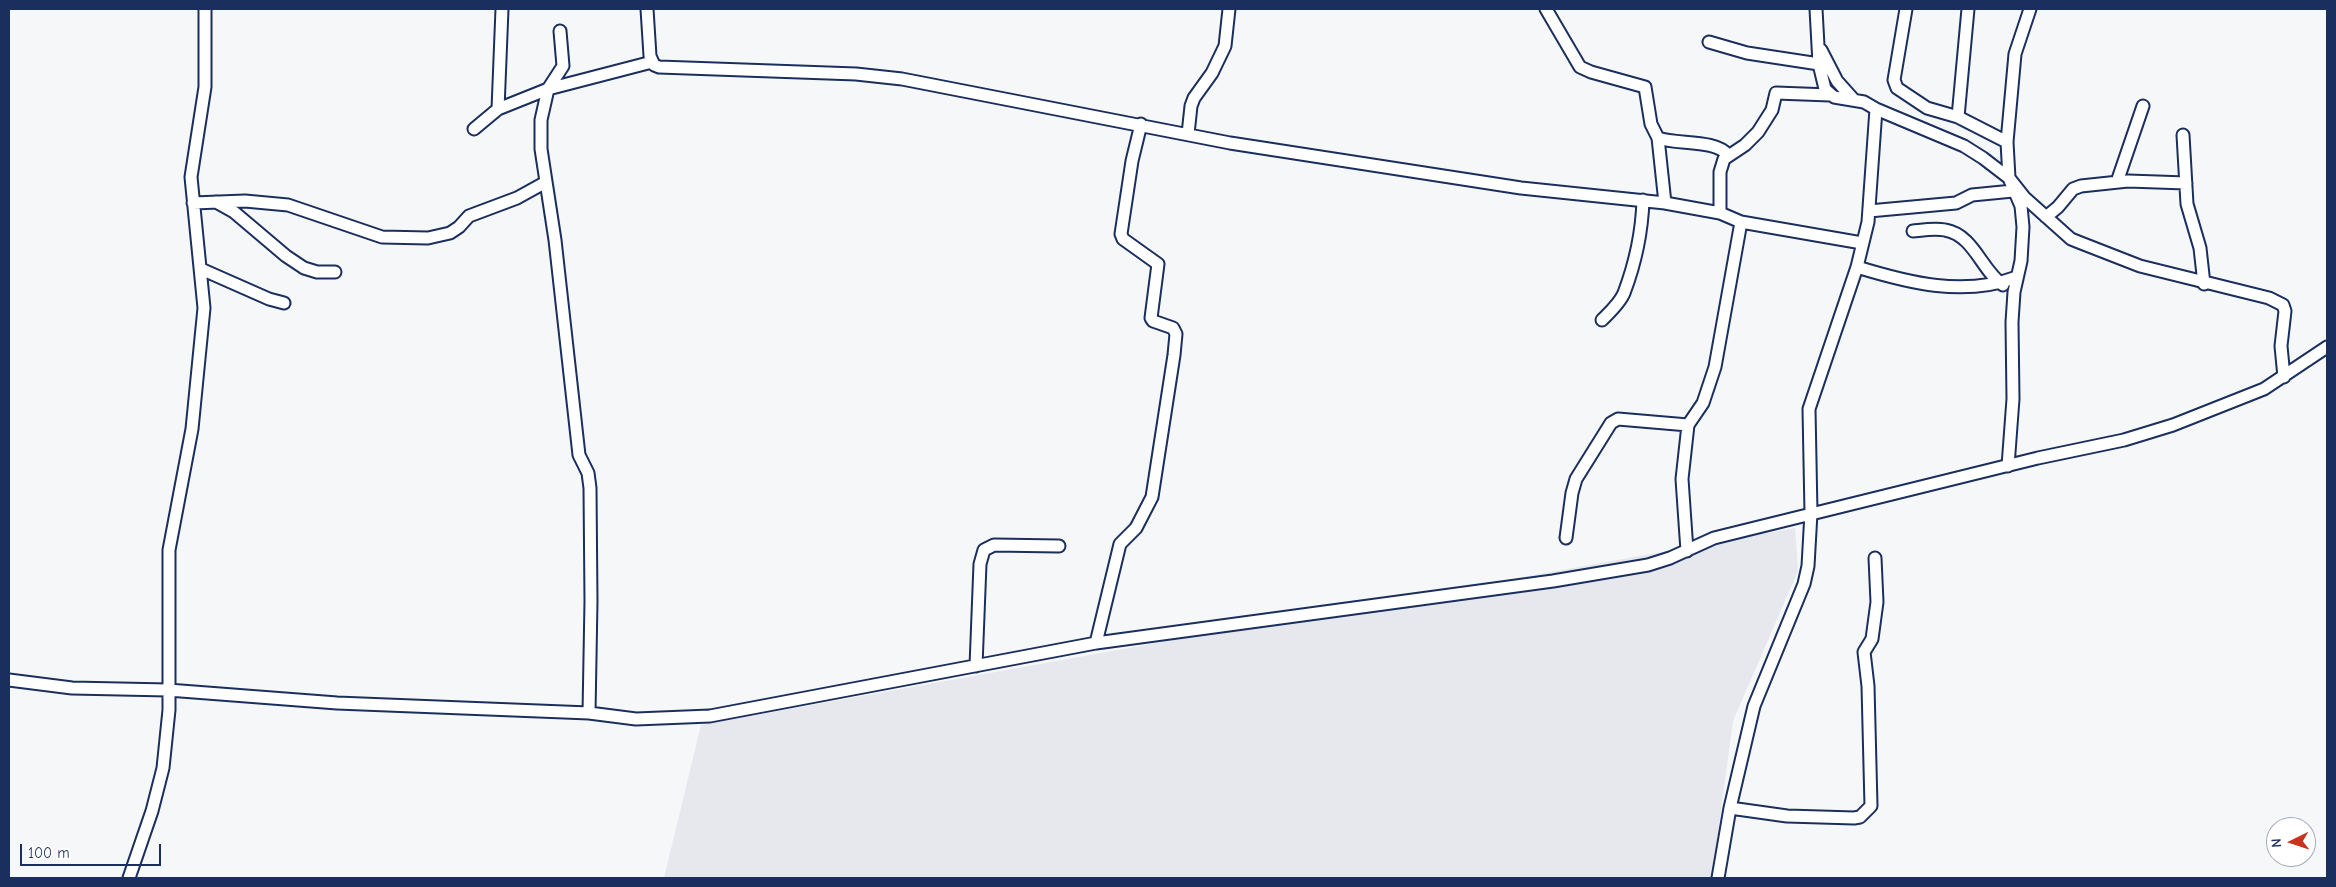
<!DOCTYPE html>
<style>
body{margin:0}
#map{position:relative;width:2336px;height:887px;overflow:hidden;background:#f6f7f9;font-family:"Comic Neue",sans-serif}
canvas{display:block}
.frame{position:absolute;inset:0;border:10px solid #1b2f5e;pointer-events:none}
.north{position:absolute;left:2266px;top:817px;width:50px;height:50px;box-sizing:border-box;background:#fff;border:1px solid #a4acbf;border-radius:50%;rotate:266deg;font-size:14px;font-weight:700;line-height:20px;text-align:center;color:#1b2f5e}
.north::after{content:'';display:block;margin:auto;width:18px;height:22px;background:#c8321e;clip-path:polygon(50% 0,100% 100%,50% 72%,0 100%)}
.scale{position:absolute;left:20px;top:844px;width:141px;height:22px;box-sizing:border-box;border:2px solid #1b2f5e;border-top:0;padding-left:6px;font-size:15px;line-height:18px;white-space:nowrap;color:#1b2f5e;-webkit-text-stroke:4px #fff;paint-order:stroke}
</style>
<div id="map">
<canvas width="2336" height="887"></canvas>
<div class="frame"></div>
<div class="north">N</div>
<div class="scale">100 m</div>
</div>
<script>
const g = document.querySelector('canvas').getContext('2d');
g.lineJoin = 'round';
function fill(path, color) { g.fillStyle = color; g.fill(path, 'evenodd'); }
function strokePath(path, color, width, dash) { g.strokeStyle = color; g.lineWidth = width; g.lineCap = dash ? 'butt' : 'round'; g.setLineDash(dash || []); g.stroke(path); }
fill(new Path2D(`
 M1795,528L1798,571L1733,721L1712,878H664L701,725Z`), '#e6e8ee');
const minor = new Path2D(`
 M647,9L650,56L654,65L659,67L856,74L902,79L1230,143L1521,188L1665,203L1720,213L1741,222L1862,243
 M1546,9L1580,67L1591,72L1645,87L1651,124L1658,138C1677,145 1715,139 1728,155
 M1906,9L1894,80L1897,88L1927,108L1958,117L2007,142
 M560,31L563,66L548,89L541,120V149L555,240L579,455L588,473L590,488L591,601L589,713
 M1709,42L1747,53L1819,64
 M1821,50L1837,81L1854,100
 M498,109L548,89L652,62
 M1876,109L1964,146L1983,158L2009,178L2024,197L2071,239L2081,243L2140,266L2269,298L2283,305L2285,311L2281,346L2284,377
 M1958,117L1968,9
 M474,129L498,109L502,9
 M1188,134L1191,106L1194,98L1212,73L1225,46L1229,9
 M2183,135L2187,204L2200,248L2204,284
 M1658,138L1665,203
 M2117,182L2143,106
 M216,202L234,212L286,256L304,268L317,272H335
 M193,203L245,201L288,205L382,237L428,238L450,233L459,227L469,216L517,198L546,182
 M1869,211L1956,203L1972,195L2013,191
 M1720,213V172L1724,159L1745,145L1758,132L1772,110L1776,93L1830,95
 M2046,217L2058,207L2073,189L2081,186L2128,181L2186,183
 M1913,231C1923,230 1935,228 1945,230C1974,235 1981,270 2003,285
 M1857,267C1909,283 1964,297 2017,277
 M201,269L269,299L284,303
 M1602,320C1609,313 1620,303 1624,293C1635,264 1642,231 1643,200
 M2008,466L2013,399L2012,322L2014,292L2021,261L2023,227L2021,206L2009,178L2007,142L2015,54L2030,9
 M1566,538L1572,493L1576,479L1611,423L1618,419L1688,425
 M1687,551L1682,479L1688,425L1703,403L1715,367L1741,222
 M1096,643L1120,544L1136,528L1152,497L1174,355L1176,334L1173,328L1153,321L1151,318L1158,264L1123,239L1121,234L1132,161L1141,124
 M976,666L980,564L984,550L994,545L1059,546
 M9,680L72,688L168,690L337,703L589,713L636,719L710,716L1096,643L1553,581L1648,565L1670,558L1714,538L2038,458L2124,440L2173,425L2264,389L2327,347
 M1730,808L1787,816L1854,818L1860,817L1871,806L1868,686L1864,652L1872,639L1877,602L1875,558
 M129,878L152,811L163,768L169,710V550L192,429L204,308L191,177L205,87V9
 M1718,878L1730,808L1754,706L1804,584L1808,566L1811,513L1809,409L1857,267L1868,222L1876,109L1864,102L1834,97L1825,89L1819,64L1816,9`);
strokePath(minor, '#1b2f5e', 15);
strokePath(minor, '#fff', 11);
</script>
